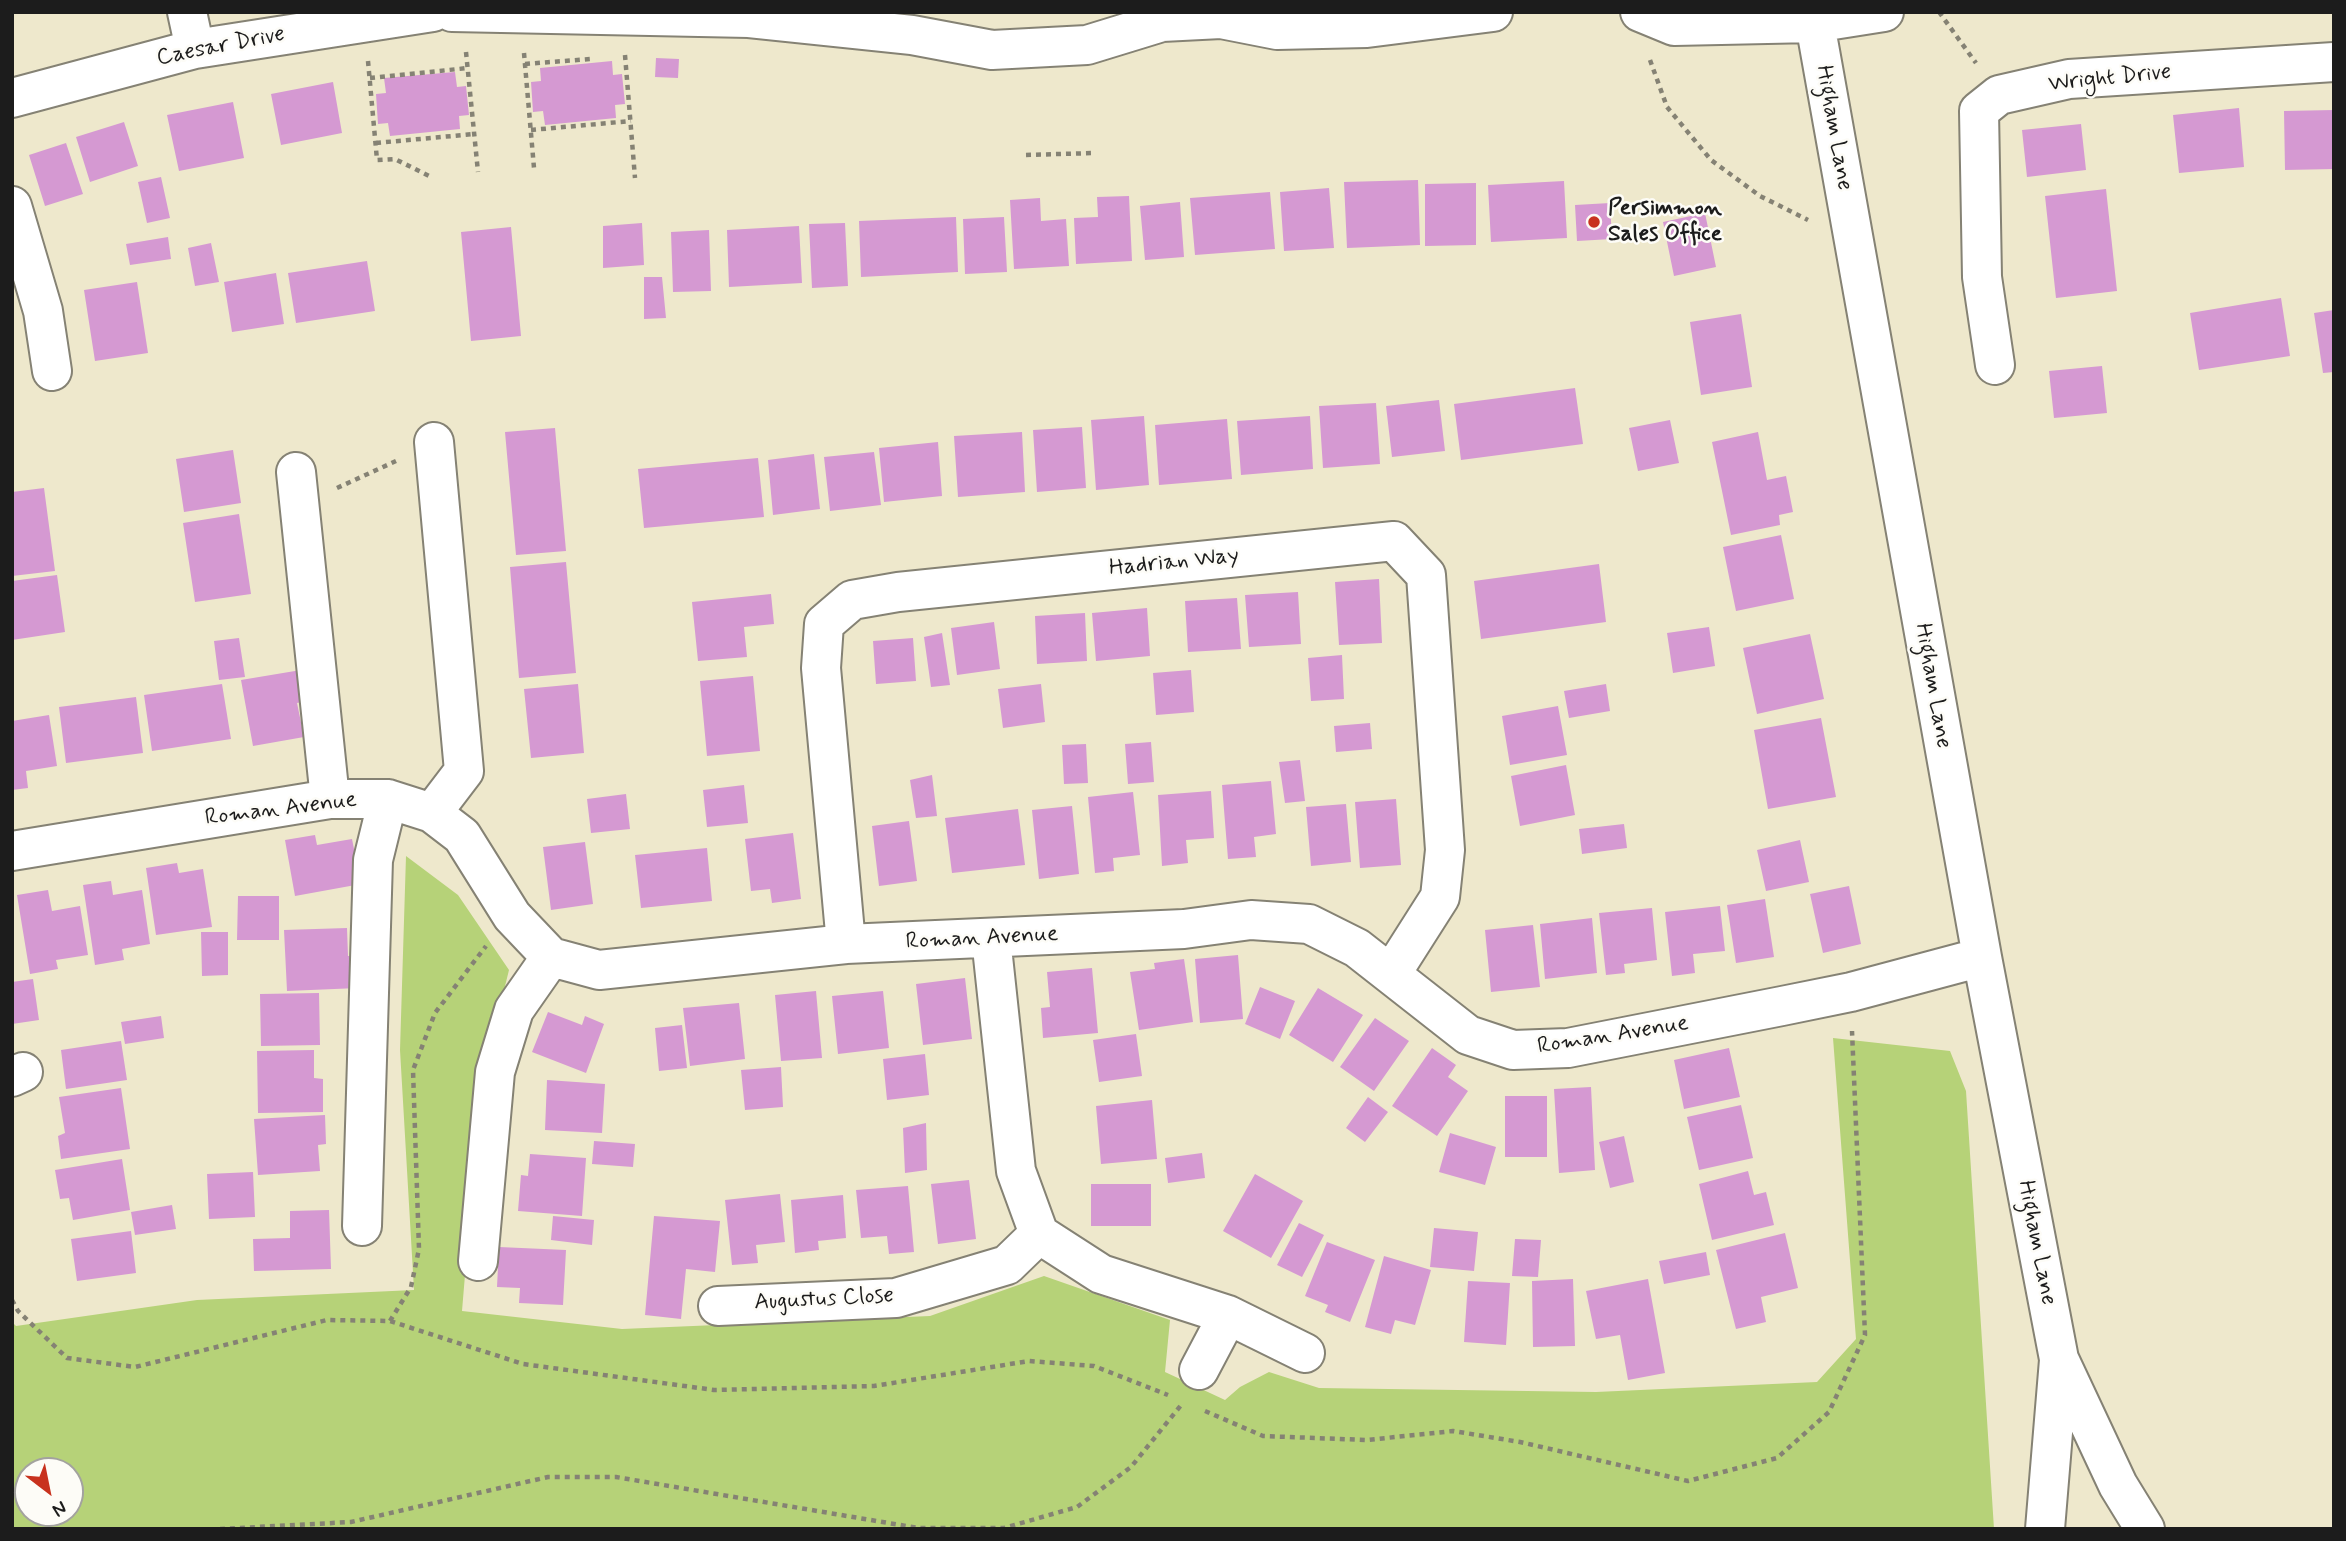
<!DOCTYPE html>
<style>
body{margin:0}
#map{position:relative;width:2346px;height:1541px;overflow:hidden;background:#eee8cc;font-family:Mynerve,sans-serif}
canvas{display:block}
.frame{position:absolute;inset:0;border:14px solid #1c1c1c;pointer-events:none}
.north{position:absolute;left:14px;top:1457px;width:70px;height:70px;box-sizing:border-box;background:#fdfcf7;border:2px solid #a3a29f;border-radius:50%;rotate:148deg;font-size:19px;font-weight:700;line-height:28px;text-align:center;color:#1c1c1c}
.north::after{content:'';display:block;margin:auto;width:24px;height:32px;background:#c8321e;clip-path:polygon(50% 0,100% 100%,50% 72%,0 100%)}
</style>
<div id="map">
<canvas width="2346" height="1541"></canvas>
<div class="frame"></div>
<div class="north">N</div>
</div>
<script>
const g = document.querySelector('canvas').getContext('2d');
g.lineJoin = 'round';
function fill(path, color) { g.fillStyle = color; g.fill(path, 'evenodd'); }
function strokePath(path, color, width, dash) { g.strokeStyle = color; g.lineWidth = width; g.lineCap = dash ? 'butt' : 'round'; g.setLineDash(dash || []); g.stroke(path); }
function drawText(font, color, halo, rows, align = 'center') {
  g.font = font + ' Mynerve,sans-serif'; g.lineWidth = 5; g.setLineDash([]); g.textBaseline = 'middle'; g.strokeStyle = halo; g.fillStyle = color; for (const [text, x, y, turn = 0] of rows) {
    g.save(); g.translate(x, y); g.rotate((+turn || 0) * Math.PI / 180); g.textAlign = isNaN(turn) ? turn : align; if (halo) g.strokeText(text, 0, 0); g.fillText(text, 0, 0); g.restore();
  }
}
fill(new Path2D(`
 M406,856L458,895L509,970L481,1083L462,1311L622,1329L930,1316L1044,1276L1170,1320L1165,1372L1225,1400L1240,1387L1269,1372L1319,1388L1596,1392L1817,1382L1856,1339L1833,1038L1950,1051L1966,1091L1994,1529H12V1322L16,1326L197,1300L414,1290L400,1050ZM28,1471H70V1513H28Z`), '#b6d278');
fill(new Path2D(`
 M656,58L679,59L678,78L655,77Z
 M612,61L613,75L622,74L625,104L615,105L616,118L545,125L543,111L533,112L531,82L541,81L540,68Z
 M455,72L457,87L466,86L469,115L459,116L460,129L390,136L388,123L378,124L376,94L386,93L384,78Z
 M333,82L342,133L281,145L271,94Z
 M233,102L244,158L179,171L167,115Z
 M2239,108L2244,167L2179,173L2173,115Z
 M2334,110V169L2285,170L2284,111Z
 M124,122L138,166L90,182L76,137Z
 M2081,124L2086,170L2027,177L2022,130Z
 M66,143L83,194L45,206L29,155Z
 M161,177L170,218L147,223L138,182Z
 M1418,180L1420,245L1347,248L1344,182Z
 M1564,181L1567,238L1491,242L1488,185Z
 M1476,183V245L1425,246V184Z
 M1329,188L1334,248L1284,251L1280,192Z
 M2106,189L2117,291L2056,298L2045,196Z
 M1270,192L1275,249L1195,255L1190,198Z
 M1129,196L1132,261L1076,264L1074,218L1098,217L1097,197Z
 M1040,198L1041,221L1066,219L1069,266L1014,269L1010,200Z
 M1180,202L1184,257L1145,260L1140,206Z
 M1610,203L1612,239L1577,241L1575,205Z
 M1705,213L1716,267L1674,276L1663,222Z
 M956,217L958,272L861,277L859,221Z
 M1004,217L1007,272L965,274L963,219Z
 M642,223L644,265L603,268V226Z
 M845,223L848,286L812,288L809,224Z
 M799,226L802,283L729,287L727,230Z
 M511,227L521,336L471,341L461,232Z
 M709,230L711,291L673,292L671,232Z
 M168,237L171,259L130,265L126,244Z
 M211,243L219,282L195,286L188,248Z
 M367,261L375,311L296,323L288,273Z
 M276,273L284,324L232,332L224,282Z
 M644,277H662L666,318L644,319Z
 M137,282L148,353L95,361L84,290Z
 M2281,298L2290,356L2199,370L2190,313Z
 M2334,310V372L2323,373L2314,313Z
 M1741,314L1752,387L1701,395L1690,322Z
 M2102,366L2107,413L2054,418L2049,371Z
 M1575,388L1583,444L1461,460L1454,404Z
 M1439,400L1445,451L1392,457L1386,406Z
 M1376,403L1380,464L1323,468L1319,406Z
 M1144,416L1149,485L1096,490L1091,420Z
 M1310,416L1313,469L1241,475L1237,421Z
 M1227,419L1232,479L1159,485L1155,425Z
 M1670,420L1679,463L1638,471L1629,428Z
 M1082,427L1086,488L1037,492L1033,430Z
 M555,428L566,551L516,555L505,432Z
 M1022,432L1025,492L958,497L954,436Z
 M1758,432L1767,480L1786,476L1793,512L1779,515L1780,525L1731,535L1712,442Z
 M938,442L942,496L884,502L879,448Z
 M233,450L241,503L184,512L176,459Z
 M874,452L881,505L830,511L824,457Z
 M814,454L820,509L773,515L768,460Z
 M758,458L764,517L644,528L638,469Z
 M44,488L55,571L12,576V492Z
 M239,514L251,594L195,602L183,523Z
 M1781,535L1794,599L1736,611L1723,547Z
 M566,562L576,673L519,678L510,567Z
 M1599,564L1606,622L1481,639L1474,581Z
 M57,575L65,632L12,640V581Z
 M1379,579L1382,643L1339,645L1335,582Z
 M1298,592L1301,644L1249,647L1245,595Z
 M771,594L774,624L744,627L747,657L698,661L692,602Z
 M1237,598L1241,649L1188,652L1185,601Z
 M1147,608L1150,656L1096,661L1092,613Z
 M1085,613L1087,661L1037,664L1035,616Z
 M994,622L1000,669L957,675L951,628Z
 M1709,627L1715,666L1673,673L1667,633Z
 M942,633L950,685L931,687L924,637Z
 M1810,634L1824,699L1757,714L1743,648Z
 M239,638L245,677L219,680L214,641Z
 M913,638L916,681L876,684L873,641Z
 M1342,655L1344,699L1311,701L1308,658Z
 M301,670L307,701L297,703L304,737L253,746L241,680Z
 M1191,670L1194,712L1156,715L1153,673Z
 M753,676L760,751L707,756L700,681Z
 M222,684L231,739L152,751L144,695Z
 M578,684L584,753L531,758L524,689Z
 M1041,684L1045,722L1003,728L998,689Z
 M1606,684L1610,711L1569,718L1564,691Z
 M136,697L143,753L66,763L59,707Z
 M1558,706L1567,755L1510,765L1502,716Z
 M49,715L57,766L26,771L28,788L12,790V721Z
 M1821,718L1836,797L1768,809L1754,730Z
 M1370,723L1372,749L1336,752L1334,726Z
 M1151,742L1154,782L1128,784L1125,744Z
 M1086,744L1088,783L1064,784L1062,745Z
 M1300,760L1305,801L1285,803L1279,762Z
 M1566,765L1575,815L1520,826L1511,776Z
 M932,775L937,816L916,818L910,780Z
 M1271,781L1276,834L1254,837L1256,857L1228,859L1222,785Z
 M744,785L748,823L707,827L703,790Z
 M1211,791L1214,838L1186,840L1188,863L1162,866L1158,795Z
 M1133,792L1140,855L1113,858L1114,871L1095,873L1088,797Z
 M626,794L630,829L591,833L587,799Z
 M1396,799L1401,865L1360,868L1355,802Z
 M1346,804L1351,862L1311,866L1306,807Z
 M1072,806L1079,874L1039,879L1032,810Z
 M1018,809L1025,865L952,873L945,818Z
 M909,821L917,881L879,886L872,826Z
 M1624,824L1627,848L1582,854L1579,829Z
 M793,833L801,899L772,903L770,889L751,891L745,839Z
 M315,835L317,845L352,839L361,884L295,896L285,840Z
 M1800,840L1809,882L1766,891L1757,850Z
 M585,842L593,904L551,910L543,847Z
 M707,848L712,901L641,908L635,855Z
 M177,863L179,873L203,869L212,927L156,935L146,868Z
 M111,881L113,895L142,890L150,944L122,949L124,960L95,965L83,885Z
 M1849,886L1861,944L1823,953L1810,894Z
 M48,890L52,911L80,906L88,955L56,960L58,969L30,974L17,895Z
 M238,896H279V940H237Z
 M1765,899L1774,957L1736,963L1727,905Z
 M1720,906L1725,951L1693,954L1695,973L1672,976L1665,912Z
 M1652,908L1657,960L1624,964L1625,973L1606,975L1599,913Z
 M1592,918L1597,973L1545,979L1540,924Z
 M1533,925L1540,987L1491,992L1485,930Z
 M347,928L348,956H357L358,988L287,991L284,930Z
 M201,932H228V975L202,976Z
 M1238,955L1243,1019L1200,1023L1195,959Z
 M1184,959L1193,1022L1139,1030L1130,972L1155,969L1154,963Z
 M1092,968L1098,1033L1043,1038L1041,1008L1050,1007L1047,972Z
 M965,978L972,1039L923,1045L916,984Z
 M33,979L39,1020L12,1024V982Z
 M1260,987L1295,1001L1280,1039L1245,1024Z
 M1318,988L1363,1015L1333,1062L1289,1035Z
 M816,991L822,1058L781,1061L775,995Z
 M883,991L889,1048L838,1054L832,996Z
 M319,993L320,1045L261,1046L260,994Z
 M739,1003L745,1059L690,1066L683,1008Z
 M548,1012L582,1025L585,1016L604,1024L586,1073L532,1052Z
 M161,1016L164,1038L125,1044L121,1022Z
 M1375,1018L1409,1041L1374,1091L1340,1067Z
 M682,1025L687,1068L659,1071L655,1028Z
 M1136,1034L1142,1076L1099,1082L1093,1040Z
 M121,1041L127,1080L66,1089L61,1050Z
 M1432,1048L1456,1065L1448,1077L1468,1091L1437,1136L1392,1106Z
 M1729,1048L1740,1097L1684,1109L1674,1060Z
 M314,1050V1078L323,1079V1112L258,1113L257,1051Z
 M925,1054L929,1095L887,1100L883,1059Z
 M781,1067L783,1107L745,1110L741,1070Z
 M547,1080L605,1084L602,1133L545,1130Z
 M1591,1087L1595,1170L1559,1173L1554,1089Z
 M121,1088L130,1149L61,1159L58,1136L65,1133L59,1097Z
 M1505,1096H1547V1157H1505Z
 M1368,1097L1388,1112L1365,1142L1346,1128Z
 M1152,1100L1157,1159L1101,1164L1096,1106Z
 M1741,1105L1753,1158L1699,1170L1687,1117Z
 M325,1115L326,1144L318,1145L320,1171L258,1175L254,1119Z
 M926,1123L927,1170L905,1173L903,1128Z
 M1450,1133L1496,1147L1485,1185L1439,1172Z
 M1624,1136L1634,1182L1610,1188L1599,1142Z
 M594,1141L635,1144L633,1167L592,1164Z
 M1202,1153L1205,1178L1168,1183L1165,1158Z
 M530,1154L586,1158L582,1216L518,1211L521,1175L528,1176Z
 M122,1159L130,1210L73,1220L69,1198L60,1199L55,1170Z
 M1748,1171L1754,1195L1766,1192L1774,1225L1712,1240L1699,1184Z
 M253,1172L255,1217L209,1219L207,1174Z
 M1255,1174L1303,1201L1271,1258L1223,1231Z
 M969,1180L976,1239L938,1244L931,1184Z
 M1091,1184H1151V1226H1091Z
 M908,1186L914,1252L889,1254L887,1236L861,1238L856,1190Z
 M780,1194L785,1242L756,1245L758,1263L732,1265L725,1200Z
 M843,1195L846,1238L818,1241L819,1250L795,1253L791,1200Z
 M172,1205L176,1229L135,1235L131,1212Z
 M329,1210L331,1269L254,1271L253,1239L290,1238V1211Z
 M553,1216L594,1220L592,1245L551,1240Z
 M654,1216L720,1221L715,1272L686,1269L681,1319L645,1315Z
 M1299,1223L1324,1235L1302,1277L1277,1265Z
 M1434,1228L1478,1232L1474,1271L1430,1267Z
 M131,1231L136,1273L77,1281L71,1239Z
 M1785,1233L1798,1288L1761,1297L1766,1322L1736,1329L1716,1250Z
 M1515,1239L1541,1240L1538,1277L1512,1276Z
 M1327,1242L1375,1260L1350,1322L1325,1312L1328,1305L1305,1296Z
 M499,1247L566,1250L563,1305L519,1303L520,1288L497,1287Z
 M1706,1252L1710,1275L1664,1284L1659,1261Z
 M1384,1256L1431,1270L1415,1325L1395,1320L1391,1334L1365,1327Z
 M1573,1279L1575,1346L1533,1347L1532,1281Z
 M1648,1279L1665,1373L1628,1380L1620,1335L1596,1339L1586,1291Z
 M1468,1281L1510,1283L1506,1345L1464,1342Z`), '#d599d2');
const minor = new Path2D(`
 M187,12L195,49
 M452,12L749,18L912,35L992,50L1087,45L1162,22L1221,19L1277,30L1367,28L1493,12
 M1640,12L1674,26L1814,23L1884,12
 M1813,12L1982,957L2059,1359L2118,1485L2145,1529
 M12,98L195,49L433,12
 M12,206L43,311L52,371
 M1995,365L1982,277L1979,111L1999,95L2069,79L2334,62
 M296,472L330,799
 M432,813L464,771L434,442
 M12,851L330,799H388L432,813L462,836L512,916L551,957L599,970L846,944L1184,929L1251,920L1309,924L1357,948L1468,1035L1513,1050L1568,1048L1782,1006L1851,992L1982,957
 M991,938L1016,1171L1039,1234L1101,1274L1228,1315L1305,1353
 M846,944L821,668L824,624L852,600L898,592L1394,541L1426,575L1445,850L1440,897L1391,974
 M12,1077L23,1072
 M362,1226L373,860L388,799
 M478,1261L495,1072L514,1010L551,957
 M718,1306L896,1298L1007,1265L1039,1234
 M1199,1370L1228,1315
 M2045,1529L2059,1360`);
strokePath(minor, '#858274', 42);
strokePath(new Path2D(`
 M1939,12L1976,63
 M466,52L478,172
 M524,53L534,168
 M625,55L635,178
 M1650,60L1667,107L1711,160L1760,196L1808,220
 M368,61L377,160L395,159L429,176
 M525,64L590,59
 M370,78L468,68
 M531,130L631,121
 M376,143L474,134
 M1026,155L1094,153
 M337,488L396,461
 M12,1300L18,1311L67,1358L135,1367L327,1320L390,1321L523,1364L714,1390L874,1386L1029,1361L1094,1366L1168,1395
 M390,1321L411,1287L419,1249L413,1070L435,1013L486,946
 M1205,1411L1263,1436L1367,1440L1453,1431L1520,1442L1688,1481L1777,1458L1829,1412L1865,1335L1852,1031
 M220,1529L351,1522L548,1477H616L918,1528H1004L1077,1507L1131,1467L1182,1404`), '#858274', 4.5, [5, 5]);
strokePath(minor, '#fff', 38);
for (const [x, y, r, color] of [
 [1594,222,7,"#c8321e"]
]) { const dot = new Path2D(); dot.arc(x, y, r, 0, 2 * Math.PI); g.fillStyle = color; g.fill(dot); strokePath(dot, '#fdfcf7', 2.5); }
drawText('23px', '#1c1c1c', '#fdfcf7', [
 ["Caesar Drive",221,47,-11],
 ["Wright Drive",2110,79,-6],
 ["Higham Lane",1833,128,80],
 ["Hadrian Way",1174,563,-6],
 ["Higham Lane",1932,686,80],
 ["Roman Avenue",281,810,-7],
 ["Roman Avenue",982,939,-3],
 ["Roman Avenue",1613,1036,-9],
 ["Higham Lane",2036,1243,79],
 ["Augustus Close",824,1300,-3]
]);
drawText('bold 23px', '#1c1c1c', '#fdfcf7', [
 ["Persimmon",1608,209],
 ["Sales Office",1608,235]
], 'left');
</script>
